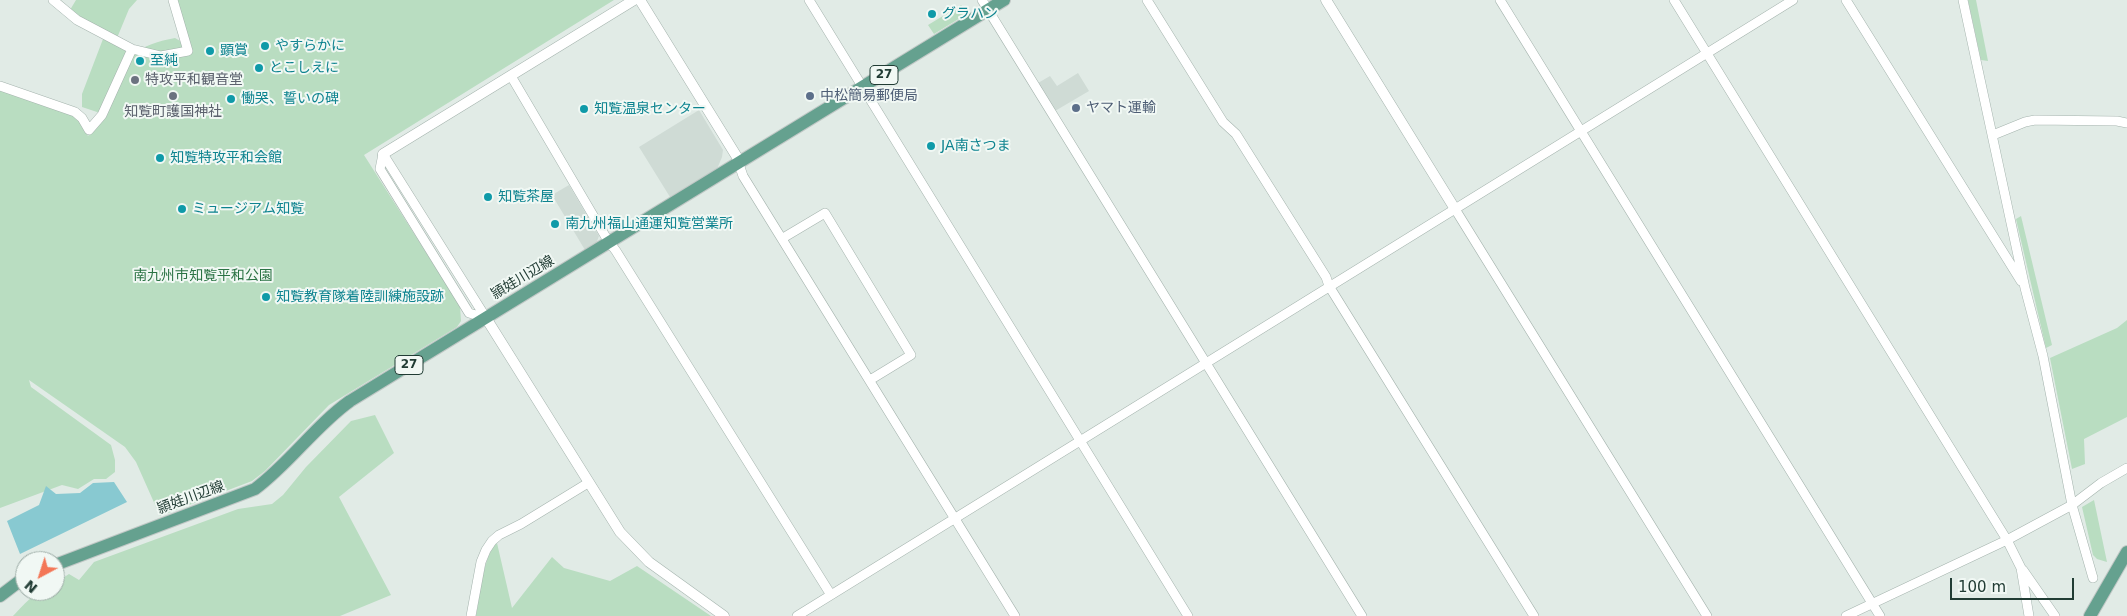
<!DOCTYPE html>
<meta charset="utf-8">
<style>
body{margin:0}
#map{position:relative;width:2127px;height:616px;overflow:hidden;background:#e1ebe6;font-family:"DejaVu Sans",sans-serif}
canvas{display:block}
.north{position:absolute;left:15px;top:551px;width:50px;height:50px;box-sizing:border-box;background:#f1f8f4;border:1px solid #9eada7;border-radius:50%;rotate:220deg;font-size:14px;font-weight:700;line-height:20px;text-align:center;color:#213c34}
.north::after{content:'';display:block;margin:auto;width:18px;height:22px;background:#f37757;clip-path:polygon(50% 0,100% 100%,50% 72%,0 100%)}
.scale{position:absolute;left:1950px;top:578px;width:124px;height:22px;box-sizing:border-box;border:2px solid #213c34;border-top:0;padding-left:6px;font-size:15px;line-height:18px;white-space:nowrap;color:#213c34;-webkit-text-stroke:4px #f1f8f4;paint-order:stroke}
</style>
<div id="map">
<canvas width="2127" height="616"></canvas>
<div class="north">N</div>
<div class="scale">100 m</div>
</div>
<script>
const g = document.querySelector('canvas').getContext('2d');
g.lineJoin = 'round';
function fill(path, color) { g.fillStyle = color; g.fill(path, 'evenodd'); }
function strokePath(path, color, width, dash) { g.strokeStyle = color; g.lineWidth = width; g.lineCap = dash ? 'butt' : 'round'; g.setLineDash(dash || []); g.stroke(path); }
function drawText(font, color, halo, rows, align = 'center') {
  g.font = font + ' "DejaVu Sans","Noto Sans JP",sans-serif'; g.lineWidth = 4; g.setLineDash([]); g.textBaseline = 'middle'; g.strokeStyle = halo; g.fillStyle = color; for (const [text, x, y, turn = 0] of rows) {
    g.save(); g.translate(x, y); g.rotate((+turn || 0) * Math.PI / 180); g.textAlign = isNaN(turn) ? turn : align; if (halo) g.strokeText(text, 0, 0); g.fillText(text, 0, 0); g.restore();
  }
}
fill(new Path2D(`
 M1078,73L1089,91L1055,111L1038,83L1050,76L1057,86Z
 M699,110L723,150L722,157L717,169L670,197L639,147Z
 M569,185L599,236L596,244L585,250L552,195Z`), '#cfdbd5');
fill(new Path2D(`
 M76,0H137L129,9L117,38L81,19L70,10Z
 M176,0H614L364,155L460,306L461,321L457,327L329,405L265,471L252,481L160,516L136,462L125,447L29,380L31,387L111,445L115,460V472L106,479H94L78,489L62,485L0,508V89L72,115L79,120L88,136L104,117L131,57C143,45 159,41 175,38L182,42Z
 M1968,0H1976L1988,61L1981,60Z
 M961,5L970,12L934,34L928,25Z
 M103,39L129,51L100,113L82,107V94Z
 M2021,216L2052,345L2046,348L2016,219Z
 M2127,320V417L2084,439L2085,464L2072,469L2050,358L2117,328Z
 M375,415L394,453L339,497L391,595L340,616H13C28,601 33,591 55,591V583L69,574L79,580L94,562L238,509L272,504L283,495L306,467L351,421Z
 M2094,500L2107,562L2097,559L2093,555L2082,507Z
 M497,543L512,608L552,557L564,568L610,581L637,566L711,616H476C480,597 483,555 497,543Z`), '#b9ddc1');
fill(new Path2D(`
 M114,482L127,502L20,554L7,521L39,505L46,486L56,494L80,493L93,483Z`), '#88c9d1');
const minor = new Path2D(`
 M53,0L77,20L132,49
 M809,0L1188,616
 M982,0L1362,616
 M1147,0L1223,122L1236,134L1326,277L1329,286L1534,616
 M1500,0L1880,616
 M1674,0L2007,540L2021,568L2029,616
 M1846,0L2021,281
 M1963,0L2025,288L2043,356L2072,505L2093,578
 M511,76L607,239L616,251L831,595
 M0,86L75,112L82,118L89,130L102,115L132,49L161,56L188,51L173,0
 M1993,135L2025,122L2035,120L2117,121L2127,123
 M383,154L380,169L469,313L486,318
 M383,154L486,318
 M739,164L743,176L1015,616
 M1455,209L1707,616
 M783,238L825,213L911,355L870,380
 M2023,570L2055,616
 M471,616L481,562L486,550L492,541L499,535L521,524L588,483
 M797,616L1793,0
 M1846,616L2007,540L2072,505L2101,483L2127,468`);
const tertiary = new Path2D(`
 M640,0L737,157L739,164
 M1326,0L1455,209
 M383,154L634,0
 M486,318L620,532L649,562L724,616`);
const primary = new Path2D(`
 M55,565L255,489C290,463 315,426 350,401L1004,0
 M0,596L25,577
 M2090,616L2127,552`);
strokePath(minor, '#a4b3ad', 10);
strokePath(tertiary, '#a4b3ad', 11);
strokePath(primary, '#c1c8c6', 14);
strokePath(minor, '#fff', 9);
strokePath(tertiary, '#fff', 10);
strokePath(primary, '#65a18f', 12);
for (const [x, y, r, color] of [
 [932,14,5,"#0f9aa8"],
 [265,46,5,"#0f9aa8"],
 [210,51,5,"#0f9aa8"],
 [140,61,5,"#0f9aa8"],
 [259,68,5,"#0f9aa8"],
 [135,80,5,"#6b7280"],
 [173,96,5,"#6b7280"],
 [810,96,5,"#5c6f8a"],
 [231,99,5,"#0f9aa8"],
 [1076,108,5,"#5c6f8a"],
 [584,109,5,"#0f9aa8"],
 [931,146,5,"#0f9aa8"],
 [160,158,5,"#0f9aa8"],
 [488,197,5,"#0f9aa8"],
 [182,209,5,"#0f9aa8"],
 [555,224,5,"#0f9aa8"],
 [266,297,5,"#0f9aa8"]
]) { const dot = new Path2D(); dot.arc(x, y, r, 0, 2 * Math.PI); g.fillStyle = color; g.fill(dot); strokePath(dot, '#f1f8f4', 2); }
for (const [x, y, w] of [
 [884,75,28],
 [409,365,28]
]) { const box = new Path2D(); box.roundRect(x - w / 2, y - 9.5, w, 19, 4); g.fillStyle = '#f1f8f4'; g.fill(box); strokePath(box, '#213c34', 1); }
drawText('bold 12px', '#213c34', null, [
 ["27",884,75],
 ["27",409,365]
]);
drawText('14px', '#0d838f', '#f1f8f4', [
 ["グラハン",942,14],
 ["やすらかに",275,46],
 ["顕賞",220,51],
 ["至純",150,61],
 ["とこしえに",269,68],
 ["慟哭、誓いの碑",241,99],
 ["知覧温泉センター",594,109],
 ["JA南さつま",941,146],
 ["知覧特攻平和会館",170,158],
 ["知覧茶屋",498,197],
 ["ミュージアム知覧",192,209],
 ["南九州福山通運知覧営業所",565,224],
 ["知覧教育隊着陸訓練施設跡",276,297]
], 'left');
drawText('14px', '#5b616d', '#f1f8f4', [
 ["特攻平和観音堂",145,80],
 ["知覧町護国神社",173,112,"center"]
], 'left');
drawText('14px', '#4e5e75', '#f1f8f4', [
 ["中松簡易郵便局",820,96],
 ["ヤマト運輸",1086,108]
], 'left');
drawText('14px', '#2b7344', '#f1f8f4', [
 ["南九州市知覧平和公園",203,276]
]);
drawText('14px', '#213c34', '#f1f8f4', [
 ["頴娃川辺線",523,278,-31],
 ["頴娃川辺線",191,498,-20]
]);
</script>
